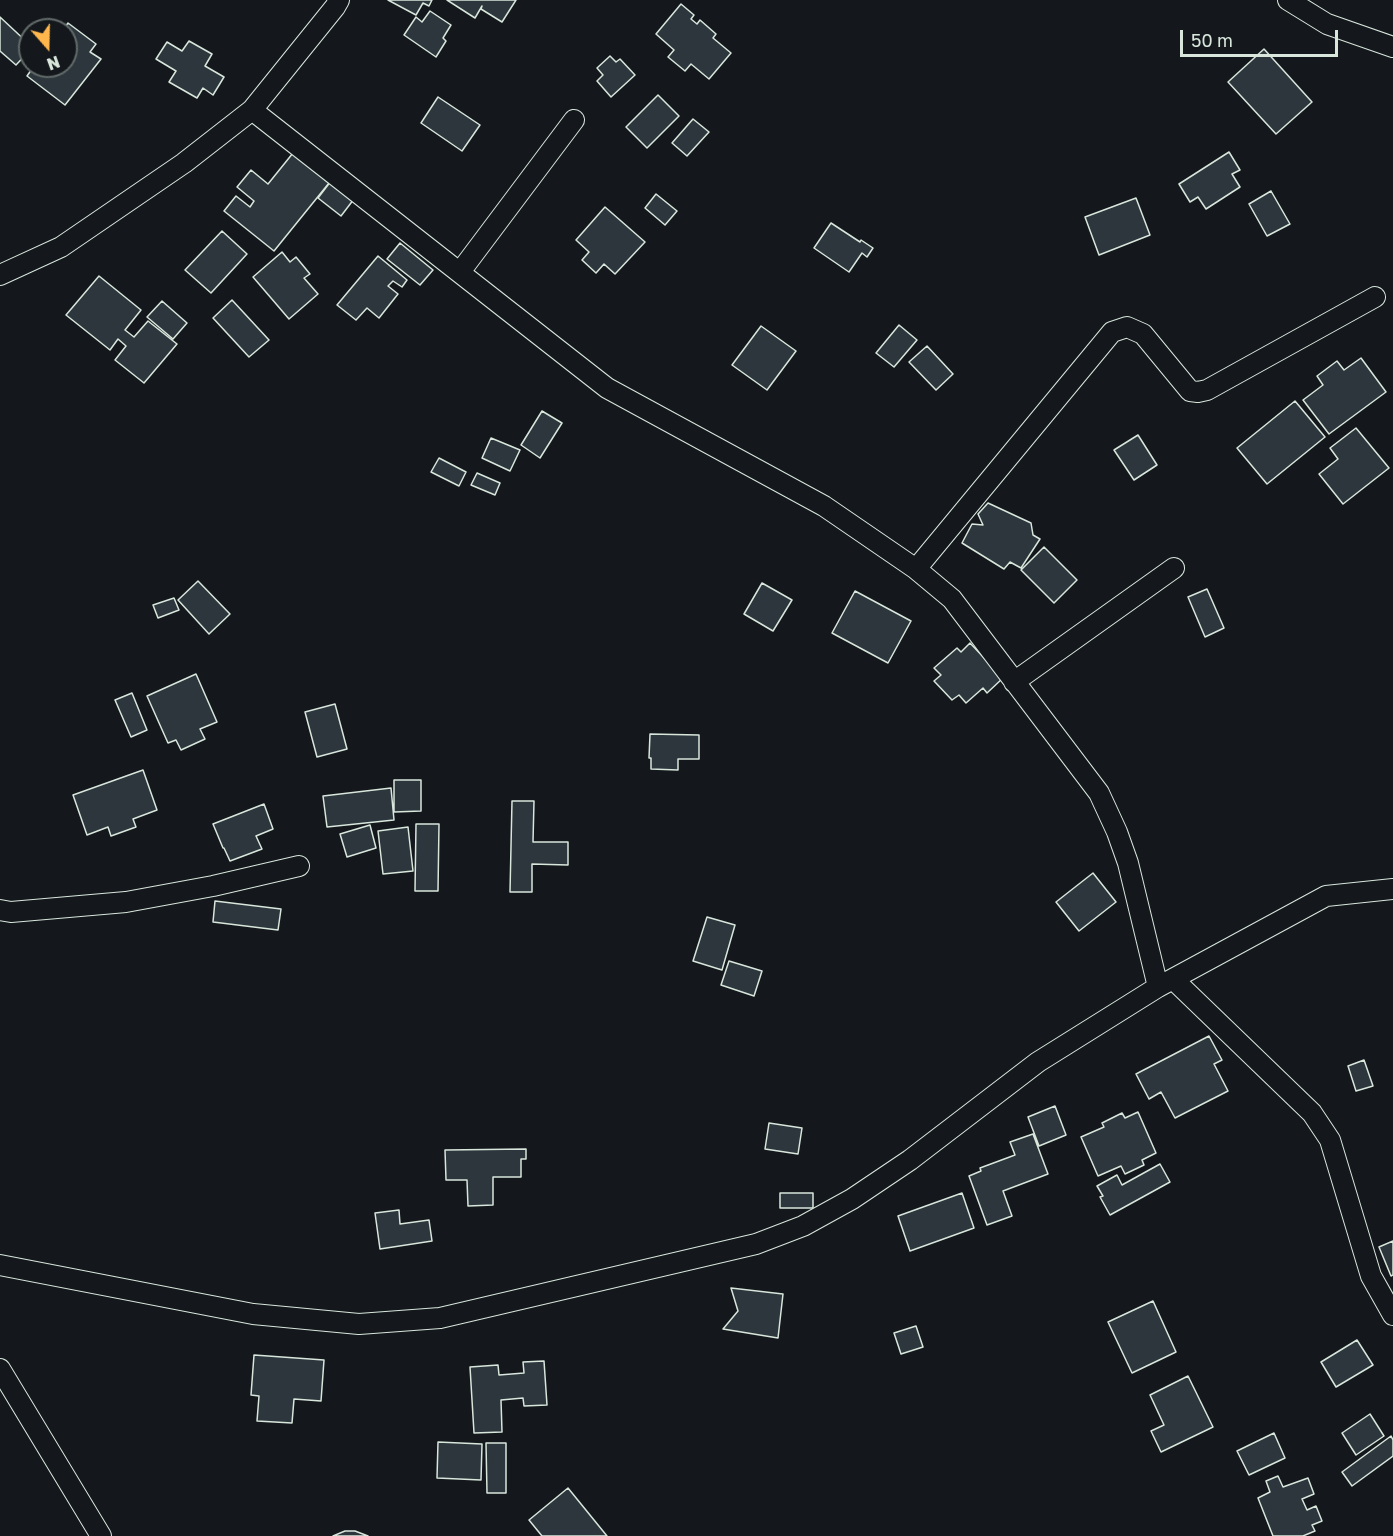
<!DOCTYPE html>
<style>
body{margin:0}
#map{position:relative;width:1393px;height:1536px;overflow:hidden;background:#14181c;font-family:"Golos Text",sans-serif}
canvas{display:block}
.north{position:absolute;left:18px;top:18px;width:60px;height:60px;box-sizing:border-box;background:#14181c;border:2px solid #626a69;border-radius:50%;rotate:160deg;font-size:16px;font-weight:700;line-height:24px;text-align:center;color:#d8e6dc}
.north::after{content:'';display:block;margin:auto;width:21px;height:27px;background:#ffb74d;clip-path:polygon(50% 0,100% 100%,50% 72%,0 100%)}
.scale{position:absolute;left:1180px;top:30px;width:158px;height:27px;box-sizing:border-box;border:3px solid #d8e6dc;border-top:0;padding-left:8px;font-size:18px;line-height:21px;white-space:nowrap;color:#d8e6dc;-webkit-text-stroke:4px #14181c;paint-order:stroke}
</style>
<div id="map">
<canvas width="1393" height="1536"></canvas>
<div class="north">N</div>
<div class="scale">50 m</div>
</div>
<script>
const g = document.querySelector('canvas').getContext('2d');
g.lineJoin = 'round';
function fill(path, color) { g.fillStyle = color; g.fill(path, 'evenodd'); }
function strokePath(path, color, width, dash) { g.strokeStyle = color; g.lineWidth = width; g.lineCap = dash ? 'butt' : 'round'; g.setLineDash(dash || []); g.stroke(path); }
const building = new Path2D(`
 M388,0H432L429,6L423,3L416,15Z
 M447,0H516L502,22L481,9L482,6L475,18Z
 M681,4L694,15L691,19L697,24L700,20L716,34L713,38L731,53L709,79L691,64L685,71L668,57L674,50L656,34Z
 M430,11L451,25L443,38L446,41L436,57L404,35L416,17L422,22Z
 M0,17L30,45V50L16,65L0,51Z
 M68,23L96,44L90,52L101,59L65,105L27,76L34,66H66V30H63Z
 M189,41L212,54L205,66L224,77L213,95L203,88L197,98L169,82L176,71L156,59L167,42L182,51Z
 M1264,49L1312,102L1276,134L1228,82Z
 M610,56L616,62L620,59L635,75L611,97L597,81L603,75L597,68Z
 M658,95L679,116L647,148L626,127Z
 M438,97L480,125L462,151L421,123Z
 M693,119L709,132L687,156L672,143Z
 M1229,152L1240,170L1232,174L1240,187L1206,209L1198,197L1190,202L1179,184Z
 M293,153L329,183L274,251L224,211L236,196L250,207L254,201L237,187L251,170L268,184Z
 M331,181L354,199L341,216L318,198Z
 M1271,191L1290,224L1267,236L1249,204Z
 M656,194L677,211L665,225L645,208Z
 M1136,198L1150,235L1099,255L1085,217Z
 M605,207L645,242L615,274L604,264L596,273L582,260L589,252L576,240Z
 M831,223L860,242L861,240L873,248L867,257L862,253L849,272L814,248Z
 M222,231L247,254L211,293L185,270Z
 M400,243L433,270L420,285L387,259Z
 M282,252L290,262L296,257L310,274L304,278L318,294L289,319L253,277Z
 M378,256L407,280L402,287L393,281L388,286L398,294L379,318L367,308L356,320L337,305Z
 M99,276L141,310L125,330L134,337L148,321L177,344L144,383L115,360L126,346L118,339L110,350L66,315Z
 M232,300L269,340L249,357L213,318Z
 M162,301L187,323L173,339L147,317Z
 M899,325L917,340L894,367L876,353Z
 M761,326L796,351L767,390L732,365Z
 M927,346L953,374L936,390L909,362Z
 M1361,358L1386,392L1329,434L1303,400L1323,385L1317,376L1337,361L1344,370Z
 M1295,401L1325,437L1267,484L1237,448Z
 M542,411L562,423L540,458L521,445Z
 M1356,428L1389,468L1343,504L1319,474L1338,459L1330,448Z
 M1138,435L1157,465L1134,480L1114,450Z
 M491,438L520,450L510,471L482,458Z
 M439,458L466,472L459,486L431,472Z
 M477,473L500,483L495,495L471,485Z
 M988,503L1031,523L1033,535L1040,539L1021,568L1010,562L1004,569L962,543L972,524L983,525L978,514Z
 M1044,547L1077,580L1054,603L1021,570Z
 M198,581L230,614L209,634L178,600Z
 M762,583L792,600L773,631L744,614Z
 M1207,589L1224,628L1205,637L1188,597Z
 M855,591L911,621L888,663L832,633Z
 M174,598L179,610L158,618L153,605Z
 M970,643L1003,678L987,693L983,688L966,703L959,695L952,700L934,681L941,675L934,668L957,648L961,652Z
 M196,674L217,722L200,729L205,739L181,750L176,740L168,743L147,696Z
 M132,693L147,730L131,737L115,700Z
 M335,704L347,749L317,757L305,712Z
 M650,734L699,735V759H678V770L651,769V758H649Z
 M143,770L157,810L133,819L136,827L111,836L108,827L87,835L73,795Z
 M394,780H421V811L394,812Z
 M391,788L394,820L327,827L323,796Z
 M512,801H534L533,842H568V865L532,864V892H510Z
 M264,804L273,829L256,836L262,849L230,861L224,848H223L213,824Z
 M416,824H439L438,891H415Z
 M370,825L376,848L347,857L340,834Z
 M408,827L413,871L383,874L378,831Z
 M1093,873L1116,902L1079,931L1056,902Z
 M215,901L281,909L278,930L213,922Z
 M707,917L735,925L722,970L693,961Z
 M729,961L762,971L754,996L721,985Z
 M1209,1036L1222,1060L1214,1064L1228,1091L1175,1118L1161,1092L1149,1099L1136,1074Z
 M1364,1060L1373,1086L1356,1091L1348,1066Z
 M1055,1106L1066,1135L1039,1146L1028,1117Z
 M1138,1112L1156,1153L1142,1160L1144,1165L1125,1174L1121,1166L1098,1176L1081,1137L1104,1127L1102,1123L1122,1113L1125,1118Z
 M769,1123L802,1128L798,1154L765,1149Z
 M1033,1134L1048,1174L1003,1191L1012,1216L987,1225L969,1176L981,1171L980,1168L1015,1155L1010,1142Z
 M526,1149V1159H521V1177H493V1205L468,1206L467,1180H446L445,1150Z
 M1160,1164L1170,1182L1110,1215L1100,1197L1103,1196L1097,1186L1117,1175L1122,1185Z
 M780,1193H813V1208H780Z
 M962,1193L974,1228L910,1251L898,1216Z
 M399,1210L400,1224L429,1220L432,1241L380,1249L375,1213Z
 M1393,1241V1275L1391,1276L1379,1247Z
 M731,1288L783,1294L778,1338L723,1329L738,1311Z
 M1153,1301L1176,1352L1132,1373L1108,1322Z
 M916,1326L923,1347L901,1354L894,1333Z
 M1357,1340L1373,1365L1336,1387L1321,1362Z
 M254,1355L324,1360L321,1401L294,1399L292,1423L257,1421L259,1396L251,1395Z
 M544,1361L547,1405L524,1406L523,1398L501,1400L502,1432L474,1433L470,1367L498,1365L499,1375L524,1373L523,1362Z
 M1188,1376L1213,1427L1161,1452L1151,1431L1164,1425L1150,1395Z
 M1370,1414L1384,1436L1356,1455L1342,1433Z
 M1274,1433L1285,1458L1249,1475L1237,1451Z
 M1391,1436L1393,1440V1456L1352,1486L1342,1472Z
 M438,1442L482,1444L481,1480L437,1478Z
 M486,1443H506V1493H487Z
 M1278,1476L1283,1487L1308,1478L1314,1494L1302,1499L1307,1510L1316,1506L1322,1521L1312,1525L1315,1531L1303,1536H1273L1258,1498L1270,1492L1266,1481Z
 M568,1488L607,1536H542L529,1520Z
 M345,1531H355L368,1536H333Z`);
fill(building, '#2c363c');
strokePath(building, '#d8e6dc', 1.5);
const street = new Path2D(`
 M1288,0L1327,24L1393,47
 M252,110L607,388L824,506L916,569L952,599L1099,793L1117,832L1128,863L1158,987
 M460,272L574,120
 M0,275L61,247L184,163L252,110L335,7L339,0
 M916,569L1112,332L1127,327L1143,334L1190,391L1198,392L1207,390L1375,297
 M1014,682L1174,568
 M0,910L11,912L126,902L213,886L299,866
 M1173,979L1312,1113L1330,1140L1371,1276L1393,1315
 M0,1265L253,1314L359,1324L440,1318L756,1244L803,1226L852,1199L910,1160L1038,1062L1158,987L1326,896L1393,889
 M0,1369L101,1536`);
strokePath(street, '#d8e6dc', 22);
strokePath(street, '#14181c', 20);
</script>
